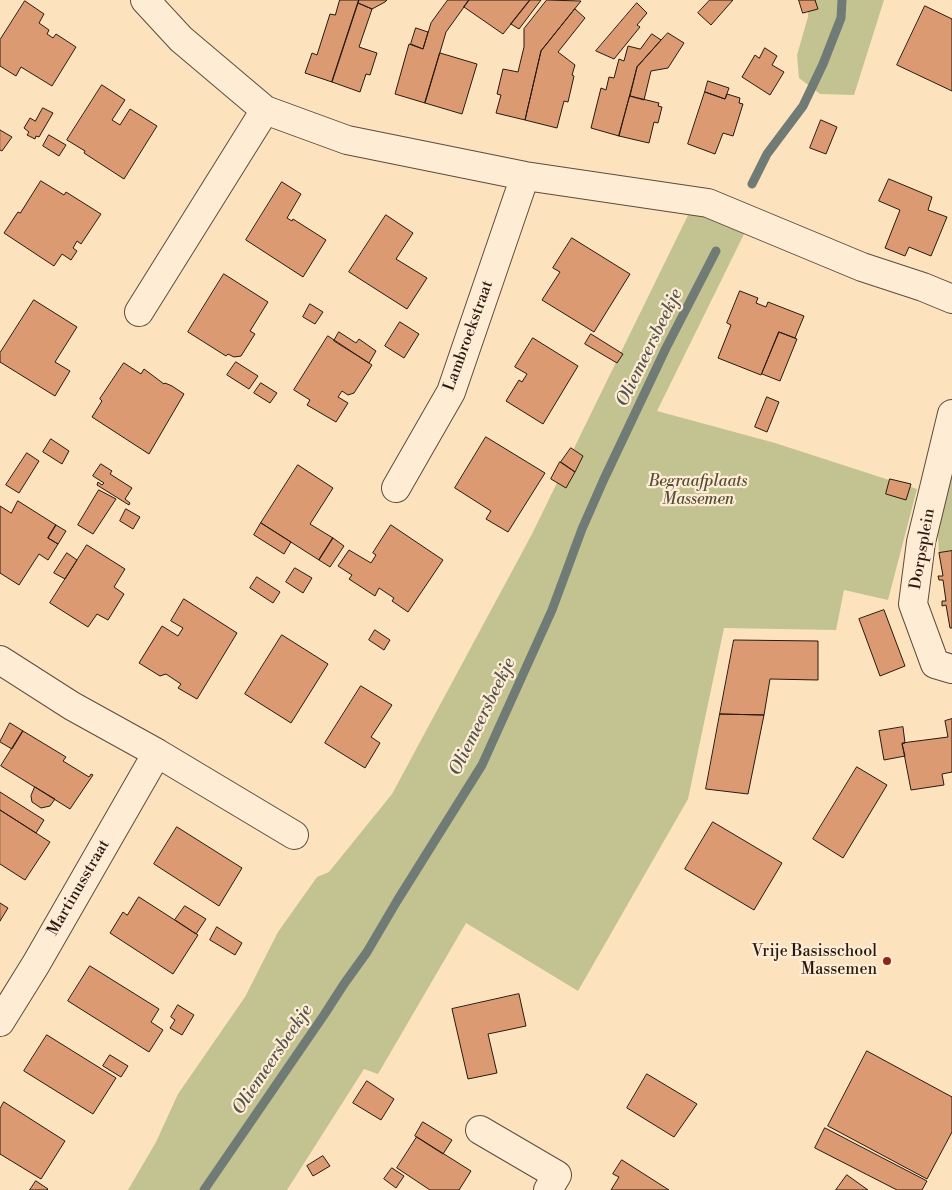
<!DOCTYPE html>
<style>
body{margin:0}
canvas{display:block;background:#fde2be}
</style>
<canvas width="952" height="1190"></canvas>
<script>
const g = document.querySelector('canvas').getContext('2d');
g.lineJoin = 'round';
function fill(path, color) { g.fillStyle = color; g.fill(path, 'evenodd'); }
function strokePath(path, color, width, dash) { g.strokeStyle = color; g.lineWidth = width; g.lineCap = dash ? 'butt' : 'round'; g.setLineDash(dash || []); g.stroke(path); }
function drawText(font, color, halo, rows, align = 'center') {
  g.font = font + ' "Libre Bodoni",serif'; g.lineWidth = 4.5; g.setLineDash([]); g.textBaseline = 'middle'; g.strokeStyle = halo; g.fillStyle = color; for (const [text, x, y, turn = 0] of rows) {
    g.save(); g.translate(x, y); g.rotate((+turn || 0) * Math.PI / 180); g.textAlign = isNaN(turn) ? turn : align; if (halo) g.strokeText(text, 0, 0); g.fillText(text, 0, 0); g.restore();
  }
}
fill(new Path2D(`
 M808,0H884L854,95L820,94L799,78L797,55L808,17Z
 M691,209L746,230L657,411L775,443L917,489L888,600L844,590L836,630L724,628L688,799L578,991L466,923L378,1074L364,1069L287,1190H128L156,1142L178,1094L245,997L278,932L317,877L329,872L392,794L532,534Z
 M952,444V551L939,553L936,502Z`), '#c2c390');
strokePath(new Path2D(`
 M752,184L767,154L803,106L823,64L841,18L842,0
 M204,1190L324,1015L344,984L367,952L397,901L482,765L552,610L582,529L604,479L666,348L716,251`), '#717b76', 9);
const building = new Path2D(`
 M340,0H359L332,82L305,73L312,53L317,55L330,14L335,15Z
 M359,0H387L385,2L372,9L358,3Z
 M448,0H469L446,32L425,103L395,94L409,44L423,49L431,23Z
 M469,0H530L503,34L464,7Z
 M530,0H541L519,29L511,24Z
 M547,0L581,1L541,51L525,120L496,113L501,95L497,94L503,69L518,72L524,47V29Z
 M710,0H733L711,25L698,13Z
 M799,0H815L818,9L803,13Z
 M25,1L44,14L39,23L49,30L47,34L53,38L56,34L76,47L52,86L21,67L16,76L0,66V40Z
 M358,3L372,9L359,47L377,53L370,75L366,74L360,92L332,82Z
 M637,3L647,13L637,25L640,27L614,59L596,51Z
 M925,6L952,19V91L897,65Z
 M575,9L585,18L558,52L575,65L572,75L574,76L568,102L564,101L557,128L525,120L541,51Z
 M416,28L428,32L423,49L411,44Z
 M668,33L684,43L668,68L651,71L644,100L630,96L637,67Z
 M652,34L661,40L637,67L619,136L591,128L601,88L606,90L609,77L614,78L619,59L624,61L628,46L640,49Z
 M765,48L777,56L772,65L784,72L770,95L742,77L755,55L759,58Z
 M440,53L477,64L462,114L425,103Z
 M708,81L729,88L725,99L705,92Z
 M102,85L125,100L112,120L120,125L130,109L157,126L124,179L84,153L85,151L67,140Z
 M705,92L725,99L727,94L740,98L739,103L743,104L733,136L723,133L715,154L688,144Z
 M630,96L659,103L658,106L662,107L658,123L654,122L649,143L619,136Z
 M43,108L53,113L39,137L36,136L35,139L27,135L29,132L24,128L30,118L35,121Z
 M821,120L837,127L826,154L810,148Z
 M0,130L12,137L2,151L0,150Z
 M49,135L66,145L59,156L43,146Z
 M889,179L932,197L928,210L947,217L931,256L909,247L905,256L885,248L900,210L879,201Z
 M41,181L64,195L66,192L101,214L81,244L77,241L73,248L77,251L71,260L62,254L54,266L4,233L18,212L20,213Z
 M282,182L301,194L287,218L292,221L293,219L326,240L303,277L246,240Z
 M386,215L413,233L396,259L427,278L407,309L349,272Z
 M572,238L630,274L594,332L542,300L560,272L553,268Z
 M224,274L268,302L250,331L255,334L241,356L234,357L228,354L226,356L188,332Z
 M740,291L758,298L756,303L766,307L768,302L804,316L795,338L779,332L761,375L718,358L731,325L727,323Z
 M34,300L77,327L55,362L70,371L55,396L0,362V353Z
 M310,304L323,312L315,324L303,317Z
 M400,322L419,334L404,358L385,346Z
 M339,332L356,343L359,339L376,351L369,363L334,341Z
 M779,332L797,339L780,381L762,374Z
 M591,334L623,354L617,363L585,344Z
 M328,336L372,365L354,393L348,395L342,391L338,397L348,403L336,422L307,405L310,400L294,390Z
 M533,338L578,366L543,424L506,401L519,380L522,382L527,374L515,367Z
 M236,362L258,376L249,389L227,375Z
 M124,363L141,374L144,369L164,384L165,383L172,386L184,394L149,454L92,417L102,401L100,399Z
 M261,383L277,393L270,403L254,393Z
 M767,397L779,402L767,432L755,427Z
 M486,437L545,473L508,532L486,519L491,511L455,488Z
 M51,439L69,451L62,464L43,452Z
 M571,448L583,456L575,472L561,462Z
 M27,453L39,461L19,493L6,485Z
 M560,462L575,472L566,488L551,479Z
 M101,464L112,471L110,474L132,488L125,499L130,503L129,505L97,485L98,482L102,485L104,483L93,476Z
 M298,465L333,488L310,524L333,538L319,560L261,523Z
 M890,479L911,484L906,500L886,494Z
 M99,490L116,499L93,534L78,525Z
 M18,501L56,525L48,538L58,544L48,560L39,554L19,585L0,573V506L11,513Z
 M126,509L140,517L133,529L120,521Z
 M261,523L291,542L284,554L254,535Z
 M56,525L66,531L58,544L48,538Z
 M391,525L443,560L408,612L392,601L394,598L379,588L375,596L349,579L352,575L338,566L349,550L371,563L376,555L373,553Z
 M333,538L344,546L330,567L319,560Z
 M87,545L125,569L114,587L124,594L108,620L97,614L88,627L50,603Z
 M952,551V628H950L946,605L942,606V601H946L943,580H939L938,576H943L939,553Z
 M67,553L77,560L65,579L54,573Z
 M295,568L312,578L303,593L286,582Z
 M257,577L280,592L273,603L250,588Z
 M184,599L237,633L197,699L178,688L181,684L166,674L160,676L139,663L162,626L178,636L183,628L171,621Z
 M884,610L905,666L880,676L859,619Z
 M375,630L390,640L384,650L369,640Z
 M282,635L328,664L291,723L245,694Z
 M734,640L818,641V680L770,679L764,715L720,714Z
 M361,686L392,705L371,737L380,743L365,768L325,743Z
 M720,714L764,715L748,794L706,789Z
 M952,719V772L942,774L944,785L911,790L902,743L948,737L945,721Z
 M10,723L23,731L12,749L0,742Z
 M903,727L905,743L902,744L905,756L884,760L879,731Z
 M23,731L66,757L63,761L89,777L91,774L93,775L70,809L1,766Z
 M857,767L887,785L843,858L813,839Z
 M35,787L55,799L50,806L41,808L32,802L31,796Z
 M0,792L44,820L36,833L0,810Z
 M0,810L50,842L25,880L0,864Z
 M713,822L782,863L754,910L685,869Z
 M177,827L242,868L219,906L154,864Z
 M139,897L198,935L173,974L110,933L123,912L127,915Z
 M0,903L8,908L0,921Z
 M185,906L206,919L196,934L175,920Z
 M217,927L242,943L235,955L210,940Z
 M90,966L159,1009L151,1022L163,1030L149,1052L68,1001Z
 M519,994L526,1026L488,1034L497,1073L468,1079L452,1009Z
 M178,1005L194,1015L182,1035L170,1028L175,1020L171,1017Z
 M47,1035L116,1078L93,1114L24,1071Z
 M867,1051L952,1097V1132L927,1179L828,1126Z
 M110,1055L128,1066L121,1077L103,1066Z
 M647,1074L697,1104L674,1137L627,1108Z
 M367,1081L394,1099L381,1120L353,1103Z
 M4,1102L65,1141L41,1179L0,1154V1109Z
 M423,1122L452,1140L443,1154L415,1136Z
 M825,1128L927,1181L922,1190H897L815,1148Z
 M417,1137L471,1171L459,1190H430L397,1168Z
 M323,1156L330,1166L313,1176L307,1166Z
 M622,1160L669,1190H611L619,1177L613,1174Z
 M392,1168L404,1176L396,1188L384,1179Z
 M847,1175L868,1190H836Z
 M36,1181L48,1189L47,1190H30Z`);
fill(building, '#db9a71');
strokePath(building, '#281a11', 1);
const minor = new Path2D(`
 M145,0L181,39L265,110L347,140L525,176L708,203L862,267L923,287L952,299
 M139,312L265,110
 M952,414L921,542L913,604L935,664L952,669
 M396,488L451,392L525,176
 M0,660L72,706L157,753L36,964L0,1022
 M157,753L294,835
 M480,1130L557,1175L548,1190`);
strokePath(minor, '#5d4c3c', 30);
strokePath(minor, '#feecd5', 28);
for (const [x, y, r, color] of [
 [887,961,5,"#8f2418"]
]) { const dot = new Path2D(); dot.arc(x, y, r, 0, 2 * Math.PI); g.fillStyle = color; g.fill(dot); strokePath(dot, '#feecd5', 2); }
drawText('16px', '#281a11', '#feecd5', [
 ["Lambroekstraat",469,336,-70],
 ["Dorpsplein",923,549,-80],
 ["Martinusstraat",79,888,-60]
]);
drawText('italic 16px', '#564d37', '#feecd5', [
 ["Begraafplaats",698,482],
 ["Massemen",698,500]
]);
drawText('16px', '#281a11', '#feecd5', [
 ["Vrije Basisschool",877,952],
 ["Massemen",877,970]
], 'right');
drawText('italic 18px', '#52534c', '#feecd5', [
 ["Oliemeersbeekje",650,348,-64],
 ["Oliemeersbeekje",483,717,-64],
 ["Oliemeersbeekje",273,1060,-56]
]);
</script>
